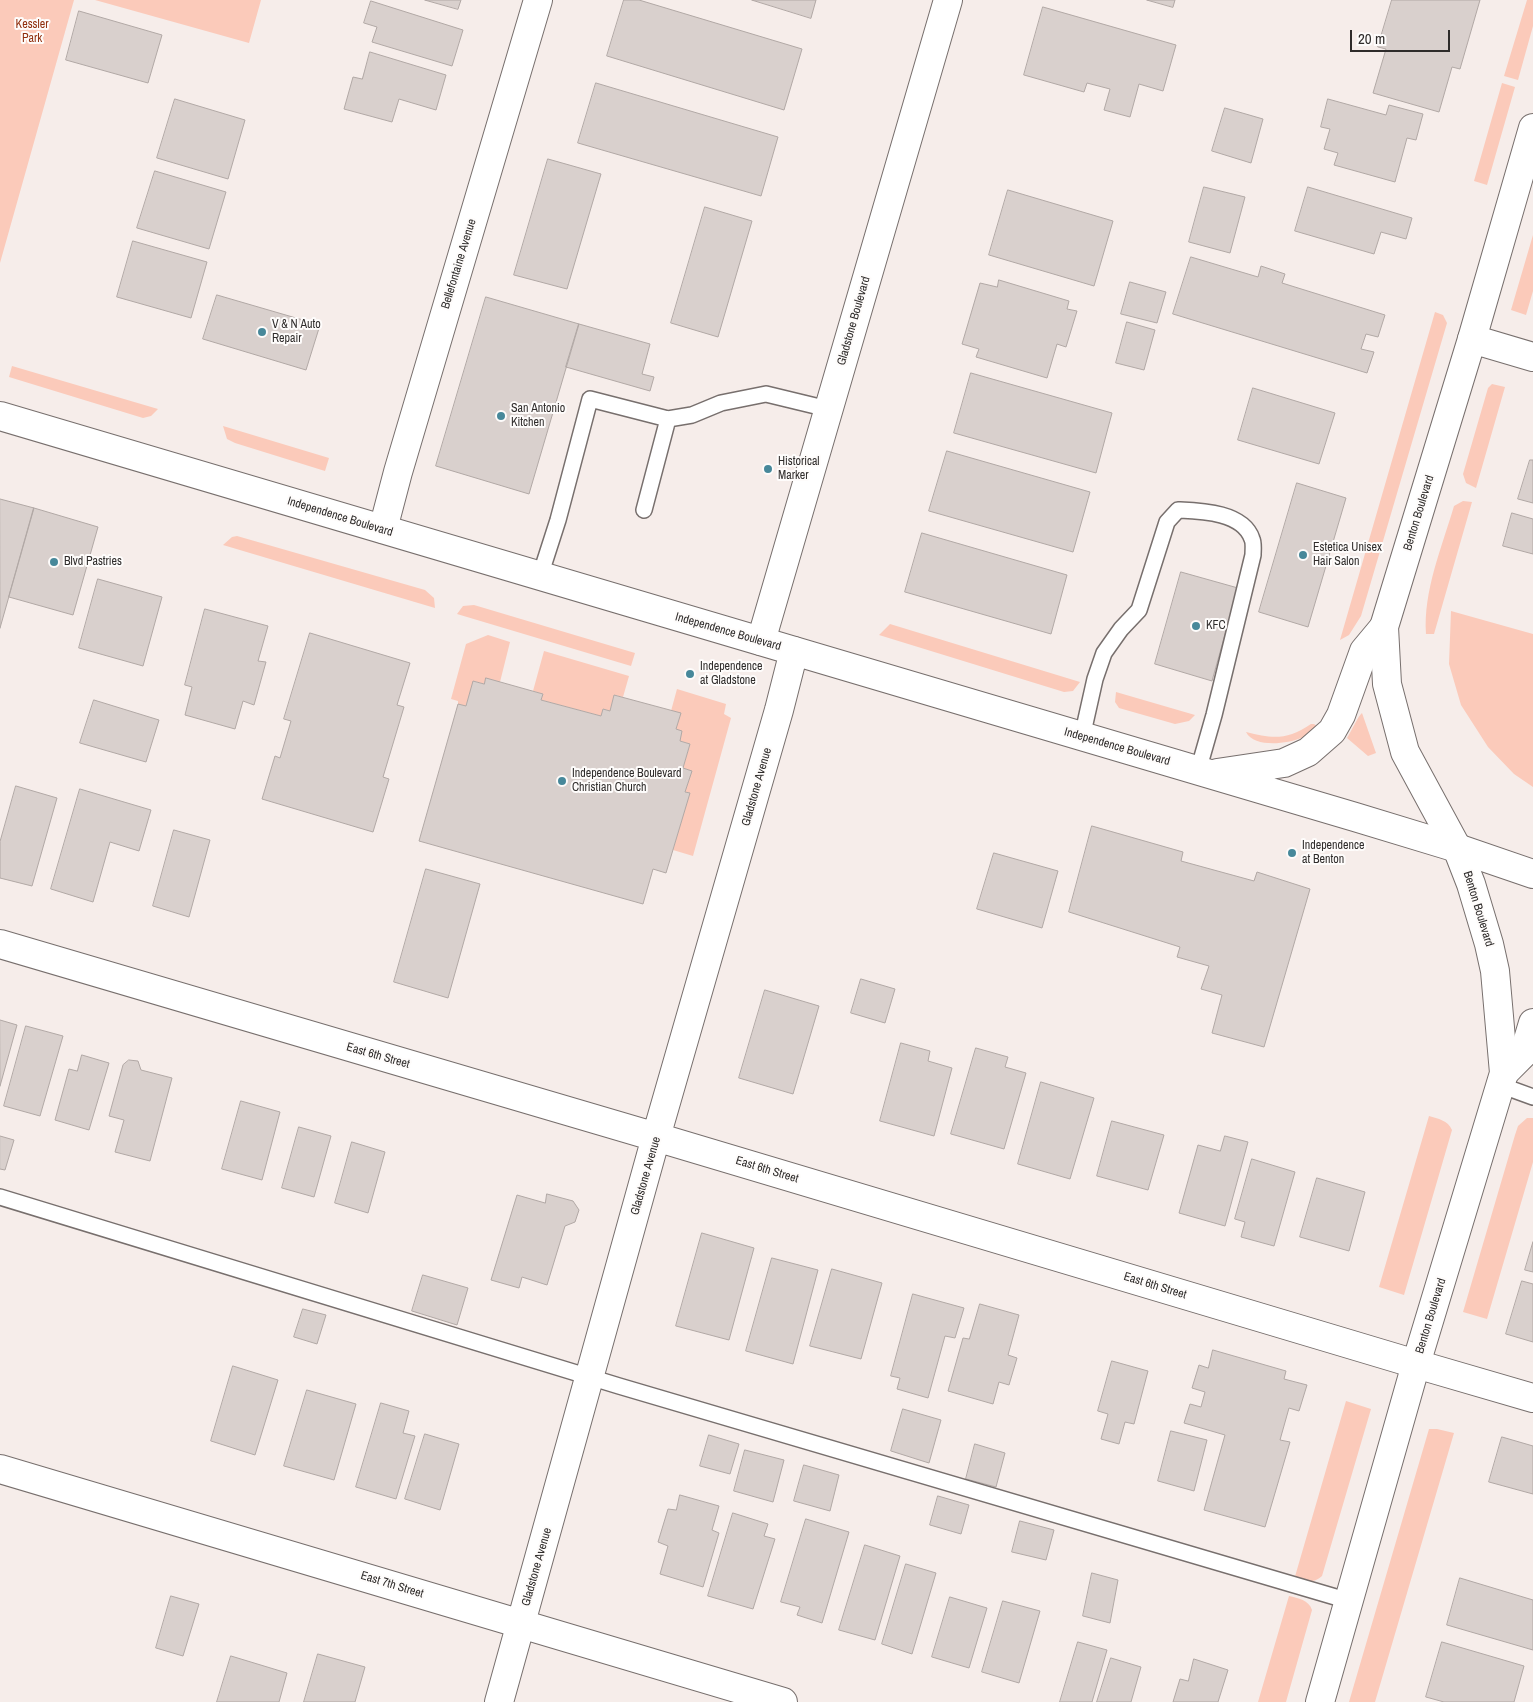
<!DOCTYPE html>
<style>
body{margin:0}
#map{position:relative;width:1533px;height:1702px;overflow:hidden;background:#f6edea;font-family:"Archivo Narrow",sans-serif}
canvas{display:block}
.scale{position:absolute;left:1350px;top:30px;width:100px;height:22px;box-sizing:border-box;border:2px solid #2f2c2b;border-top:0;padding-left:6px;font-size:15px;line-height:18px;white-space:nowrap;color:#2f2c2b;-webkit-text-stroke:4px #fefcfb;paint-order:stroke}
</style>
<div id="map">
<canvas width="1533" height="1702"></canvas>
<div class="scale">20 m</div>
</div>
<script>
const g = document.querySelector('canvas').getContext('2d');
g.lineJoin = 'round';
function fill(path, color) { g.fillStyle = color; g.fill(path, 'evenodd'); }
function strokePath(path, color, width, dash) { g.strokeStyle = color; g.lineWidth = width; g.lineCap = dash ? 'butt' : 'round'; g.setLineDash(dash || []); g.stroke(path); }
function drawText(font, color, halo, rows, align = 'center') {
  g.font = font + ' "Archivo Narrow",sans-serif'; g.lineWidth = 4; g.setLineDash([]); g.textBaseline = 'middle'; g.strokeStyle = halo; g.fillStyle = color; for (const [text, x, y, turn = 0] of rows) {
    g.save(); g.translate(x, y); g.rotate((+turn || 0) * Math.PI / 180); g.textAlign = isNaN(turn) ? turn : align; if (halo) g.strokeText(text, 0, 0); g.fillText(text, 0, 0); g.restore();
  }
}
fill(new Path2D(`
 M0,0H74L0,263Z
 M95,0H261L249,43Z
 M1527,0H1533V26L1518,80L1504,76Z
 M1502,83L1515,87L1487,185L1474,181Z
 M1533,235V291L1526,315L1511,310Z
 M1435,312L1443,315L1447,323L1361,616L1349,635L1340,640Z
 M12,366L158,409L151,416L143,418L9,377Z
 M1492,384L1505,387L1476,488L1466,483L1463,474L1488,388Z
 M223,426L329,458L325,471L235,443L227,439Z
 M1463,501L1472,502L1434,634H1426C1423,591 1442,547 1454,506Z
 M237,536L425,590L434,598L435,608L223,545L232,537Z
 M474,605L635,653L631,666L457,614L463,606Z
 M1451,611L1533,634V787L1514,774L1488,747L1461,705L1449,664Z
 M890,624L1080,682L1073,691L1064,692L879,635Z
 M488,635L510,642L500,682L484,684L474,681L466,706L458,704V701L451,699L466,644Z
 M544,651L629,676L623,697L614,695L610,711L603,709L601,716L541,700L543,694L533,691Z
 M677,689L726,704L724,714L731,718L693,856L673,850L689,793L685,792L691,771L683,768L690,744L680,741L676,729L680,714L671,711Z
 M1116,692L1195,715L1189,721L1175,724L1119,708L1115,702Z
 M1362,713L1376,753L1368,756L1347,738C1351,732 1358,716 1362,713Z
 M1311,724H1314L1318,727C1313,731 1308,735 1301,738C1287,744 1254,748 1246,732C1273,739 1287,740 1311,724Z
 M1429,1116C1438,1119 1448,1120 1452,1130L1404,1295L1379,1287Z
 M1527,1118H1533V1162L1487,1319L1463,1312L1515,1135L1518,1126Z
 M1346,1401L1371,1409L1322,1576C1313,1584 1305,1582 1294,1580Z
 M1429,1429H1437L1454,1433L1375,1702H1349Z
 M1289,1596C1298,1598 1309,1600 1312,1610L1286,1702H1258Z`), '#fbcaba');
const building = new Path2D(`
 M425,0H461L458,9Z
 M624,0H639L802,49L784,110L607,56Z
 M752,0H816L811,18Z
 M1147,0H1175L1173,7Z
 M1392,0H1480L1460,69L1452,67L1439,112L1373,93L1386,49L1378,47Z
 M371,1L463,30L452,66L372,42L377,27L364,23Z
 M1043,7L1176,45L1163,91L1139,84L1130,117L1104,110L1110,89L1087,83L1084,92L1024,75Z
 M79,11L162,35L148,83L66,60Z
 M370,52L446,75L436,110L399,99L392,122L344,109L353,77L362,79Z
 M596,83L778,137L761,196L578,143Z
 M175,99L245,120L228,179L157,158Z
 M1328,99L1386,115L1389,105L1423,114L1416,140L1407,138L1395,182L1334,165L1338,153L1324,149L1330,129L1321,127Z
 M1225,108L1263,119L1251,163L1212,151Z
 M548,159L601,174L567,289L514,275Z
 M155,171L226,192L209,249L137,228Z
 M1204,187L1245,197L1230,253L1189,242Z
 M1308,187L1412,218L1406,239L1381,232L1374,254L1295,231Z
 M1008,190L1113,221L1094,286L989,255Z
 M705,207L752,221L718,337L671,323Z
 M133,241L207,262L191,318L117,297Z
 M1191,257L1258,277L1261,266L1285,274L1282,283L1385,315L1378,337L1366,334L1361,349L1374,352L1367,373L1173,314Z
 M999,280L1069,301L1067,309L1077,311L1066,347L1057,344L1047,378L976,357L979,349L962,344L980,283L997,287Z
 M1130,282L1166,292L1157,323L1121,314Z
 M217,295L320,325L306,370L203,339Z
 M486,297L579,324L529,494L436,466Z
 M1127,322L1155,330L1144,370L1116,363Z
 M579,324L650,344L642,374L654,377L650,391L566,367Z
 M971,373L1112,413L1096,473L954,433Z
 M1253,388L1335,413L1319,464L1238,440Z
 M947,451L1090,492L1073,552L929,511Z
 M1530,460H1533V503L1518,499Z
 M1297,483L1346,498L1308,627L1259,612Z
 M0,499L34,508L0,628Z
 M34,508L98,527L73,615L9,597Z
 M1512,513L1533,519V554L1503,546Z
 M922,533L1067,575L1051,634L905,592Z
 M1181,572L1238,588L1212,681L1155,664Z
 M98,579L162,597L143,666L79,648Z
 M205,609L268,626L258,661L266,662L254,705L243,701L235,729L185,715L192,687L185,685Z
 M310,633L410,663L397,705L404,707L383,777L389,779L373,832L262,799L275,756L280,758L291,721L284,719Z
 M486,678L543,694L541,700L601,716L603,709L610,711L614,695L681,713L676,729L682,731L680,741L690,744L683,768L692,771L685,792L690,793L666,873L653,869L643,904L419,841L458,704L466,706L473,681L484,684Z
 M94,700L159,720L146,762L80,743Z
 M16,786L57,798L32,886L0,878V842Z
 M80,789L151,810L139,851L110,842L93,902L51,889Z
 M1092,826L1183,852L1181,861L1254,881L1257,872L1310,889L1264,1047L1212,1033L1222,995L1201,989L1209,966L1177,957L1180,947L1069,912Z
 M174,830L210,840L189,917L153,906Z
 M994,853L1058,871L1042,928L977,909Z
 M426,869L480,884L448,998L394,982Z
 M861,979L895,989L885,1023L851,1013Z
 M765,990L819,1006L793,1094L739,1078Z
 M0,1020L17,1025L0,1086Z
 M26,1026L63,1036L40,1116L4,1106Z
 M901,1043L930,1051L928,1061L952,1068L934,1136L880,1121Z
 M976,1048L1008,1057L1005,1067L1026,1073L1004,1149L951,1134Z
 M82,1055L109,1063L89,1130L55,1120L69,1069L77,1071Z
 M129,1060L138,1061L141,1070L172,1078L150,1161L115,1152L124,1120L109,1116L123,1065Z
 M1041,1082L1094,1098L1070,1179L1018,1164Z
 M241,1101L280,1112L262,1180L222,1169Z
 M1112,1121L1164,1135L1148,1190L1097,1176Z
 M299,1127L331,1136L314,1197L282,1188Z
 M0,1136L14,1140L5,1170L0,1169Z
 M1225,1136L1248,1142L1225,1226L1179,1213L1198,1145L1220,1151Z
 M352,1142L385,1152L368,1213L335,1203Z
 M1252,1159L1295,1172L1274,1246L1241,1237L1245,1222L1235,1219Z
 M1317,1178L1365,1192L1349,1251L1300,1237Z
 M547,1194L573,1201L579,1210L575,1222L565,1226L547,1285L522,1277L519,1288L491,1280L517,1195L545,1203Z
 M702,1233L754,1248L729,1340L676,1326Z
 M1533,1242V1272L1525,1270Z
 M772,1258L818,1270L793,1364L746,1351Z
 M832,1269L882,1283L861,1359L810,1346Z
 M423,1275L468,1288L457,1325L412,1311Z
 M1522,1281L1533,1284V1342L1506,1334Z
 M913,1294L964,1308L955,1338L945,1336L928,1398L897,1389L900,1378L891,1376Z
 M980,1304L1019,1315L1008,1355L1017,1358L1009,1385L999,1382L993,1404L948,1391L963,1338L969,1339Z
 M303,1309L326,1315L317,1344L294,1337Z
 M1213,1350L1286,1371L1284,1379L1307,1385L1299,1411L1289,1408L1280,1440L1290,1442L1265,1527L1204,1510L1225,1435L1184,1423L1190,1404L1201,1407L1205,1392L1192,1388L1199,1365L1208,1368Z
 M1112,1361L1148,1371L1134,1424L1125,1422L1119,1444L1101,1439L1108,1414L1098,1411Z
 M233,1366L278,1380L255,1455L211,1441Z
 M307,1390L356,1404L334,1480L284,1466Z
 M381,1403L409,1411L403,1433L415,1436L396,1499L356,1487Z
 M903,1409L941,1420L929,1463L891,1451Z
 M1171,1431L1207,1440L1194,1491L1158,1481Z
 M425,1434L459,1444L440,1510L405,1499Z
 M709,1435L739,1444L730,1474L700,1466Z
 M1502,1437L1533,1446V1494L1489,1482Z
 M975,1444L1005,1453L996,1487L966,1479Z
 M745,1450L784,1460L773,1502L734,1491Z
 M804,1465L839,1475L830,1511L794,1501Z
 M680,1495L719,1506L712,1530L719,1533L703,1587L660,1574L668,1546L658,1542L668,1509L676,1510Z
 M938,1496L969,1505L961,1534L930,1525Z
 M733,1513L768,1524L764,1536L775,1539L753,1609L708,1596Z
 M806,1519L849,1532L822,1623L797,1615L800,1607L781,1602Z
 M1020,1521L1054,1530L1046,1560L1012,1552Z
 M865,1545L900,1556L875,1640L839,1630Z
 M906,1564L936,1573L912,1654L882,1644Z
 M1092,1573L1118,1580L1110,1623L1083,1616Z
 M1460,1578L1533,1600V1650L1447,1625Z
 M171,1596L199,1604L183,1656L156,1648Z
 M950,1597L987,1608L969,1668L932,1657Z
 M1003,1601L1040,1611L1019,1683L982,1672Z
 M1078,1642L1107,1650L1092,1702H1060Z
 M1442,1642L1524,1666L1514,1702H1444L1426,1697Z
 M318,1654L365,1667L355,1702H304Z
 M231,1656L287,1673L279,1702H217Z
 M1111,1658L1141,1667L1131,1702H1097Z
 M1194,1659L1228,1670L1218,1702H1173L1180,1679L1188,1681Z`);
fill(building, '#d9d0cd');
strokePath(building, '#b1a8a5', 1);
const service = new Path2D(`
 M644,510L668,419
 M540,576L558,520L590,399L668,419L692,415L721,403L766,394L828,409
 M1082,737L1095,679L1104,653L1121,629L1139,610L1167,522L1178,510C1201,511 1243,512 1252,539C1254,543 1253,550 1253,555L1214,715L1198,771
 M1500,1085L1533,1097
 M0,1197L619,1386L1349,1601`);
const minor = new Path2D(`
 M1472,339L1533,357
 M383,529L398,472L538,0
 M0,944L656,1137L1416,1364L1533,1398
 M0,1469L783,1702
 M499,1702L656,1137L779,710L794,651`);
const tertiary = new Path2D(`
 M761,641L948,0
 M1320,1702L1416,1364L1504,1073L1495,971L1489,944L1471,884L1457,848L1405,752L1387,684L1384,627L1472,339L1533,128`);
const primary = new Path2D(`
 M0,416L1355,817L1457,848L1533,874
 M1217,773L1284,763L1308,752L1332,731L1341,715L1364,651L1384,627
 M1504,1073L1524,1053L1533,1023`);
strokePath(service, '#776f6d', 18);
strokePath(minor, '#776f6d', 30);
strokePath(tertiary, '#776f6d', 30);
strokePath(primary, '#776f6d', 30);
strokePath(service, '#fff', 15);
strokePath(minor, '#fff', 28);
strokePath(tertiary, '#fff', 28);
strokePath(primary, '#fff', 28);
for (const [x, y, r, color] of [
 [262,332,5,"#47889a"],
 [501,416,5,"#47889a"],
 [768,469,5,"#47889a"],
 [1303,555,5,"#47889a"],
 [54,562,5,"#47889a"],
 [1196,626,5,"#47889a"],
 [690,674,5,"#47889a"],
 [562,781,5,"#47889a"],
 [1292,853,5,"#47889a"]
]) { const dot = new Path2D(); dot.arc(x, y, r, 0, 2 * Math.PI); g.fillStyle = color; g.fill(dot); strokePath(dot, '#fefcfb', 2); }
drawText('12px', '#902f0d', '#fefcfb', [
 ["Kessler",32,25],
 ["Park",32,39]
]);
drawText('12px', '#2f2c2b', '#fefcfb', [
 ["Bellefontaine Avenue",459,264,-73],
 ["Gladstone Boulevard",854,321,-74],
 ["Benton Boulevard",1419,513,-73],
 ["Independence Boulevard",340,517,17],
 ["Independence Boulevard",728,632,16],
 ["Independence Boulevard",1117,747,16],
 ["Gladstone Avenue",757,787,-74],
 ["Benton Boulevard",1478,909,73],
 ["East 6th Street",378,1056,16],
 ["East 6th Street",767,1170,17],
 ["Gladstone Avenue",646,1176,-74],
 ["East 6th Street",1155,1286,17],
 ["Benton Boulevard",1431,1316,-73],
 ["Gladstone Avenue",537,1567,-74],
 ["East 7th Street",392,1585,17]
]);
drawText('12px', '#2f2c2b', '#fefcfb', [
 ["V & N Auto",272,325],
 ["Repair",272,339],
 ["San Antonio",511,409],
 ["Kitchen",511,423],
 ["Historical",778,462],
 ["Marker",778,476],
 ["Estetica Unisex",1313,548],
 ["Hair Salon",1313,562],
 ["Blvd Pastries",64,562],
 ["KFC",1206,626],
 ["Independence",700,667],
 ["at Gladstone",700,681],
 ["Independence Boulevard",572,774],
 ["Christian Church",572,788],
 ["Independence",1302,846],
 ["at Benton",1302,860]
], 'left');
</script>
